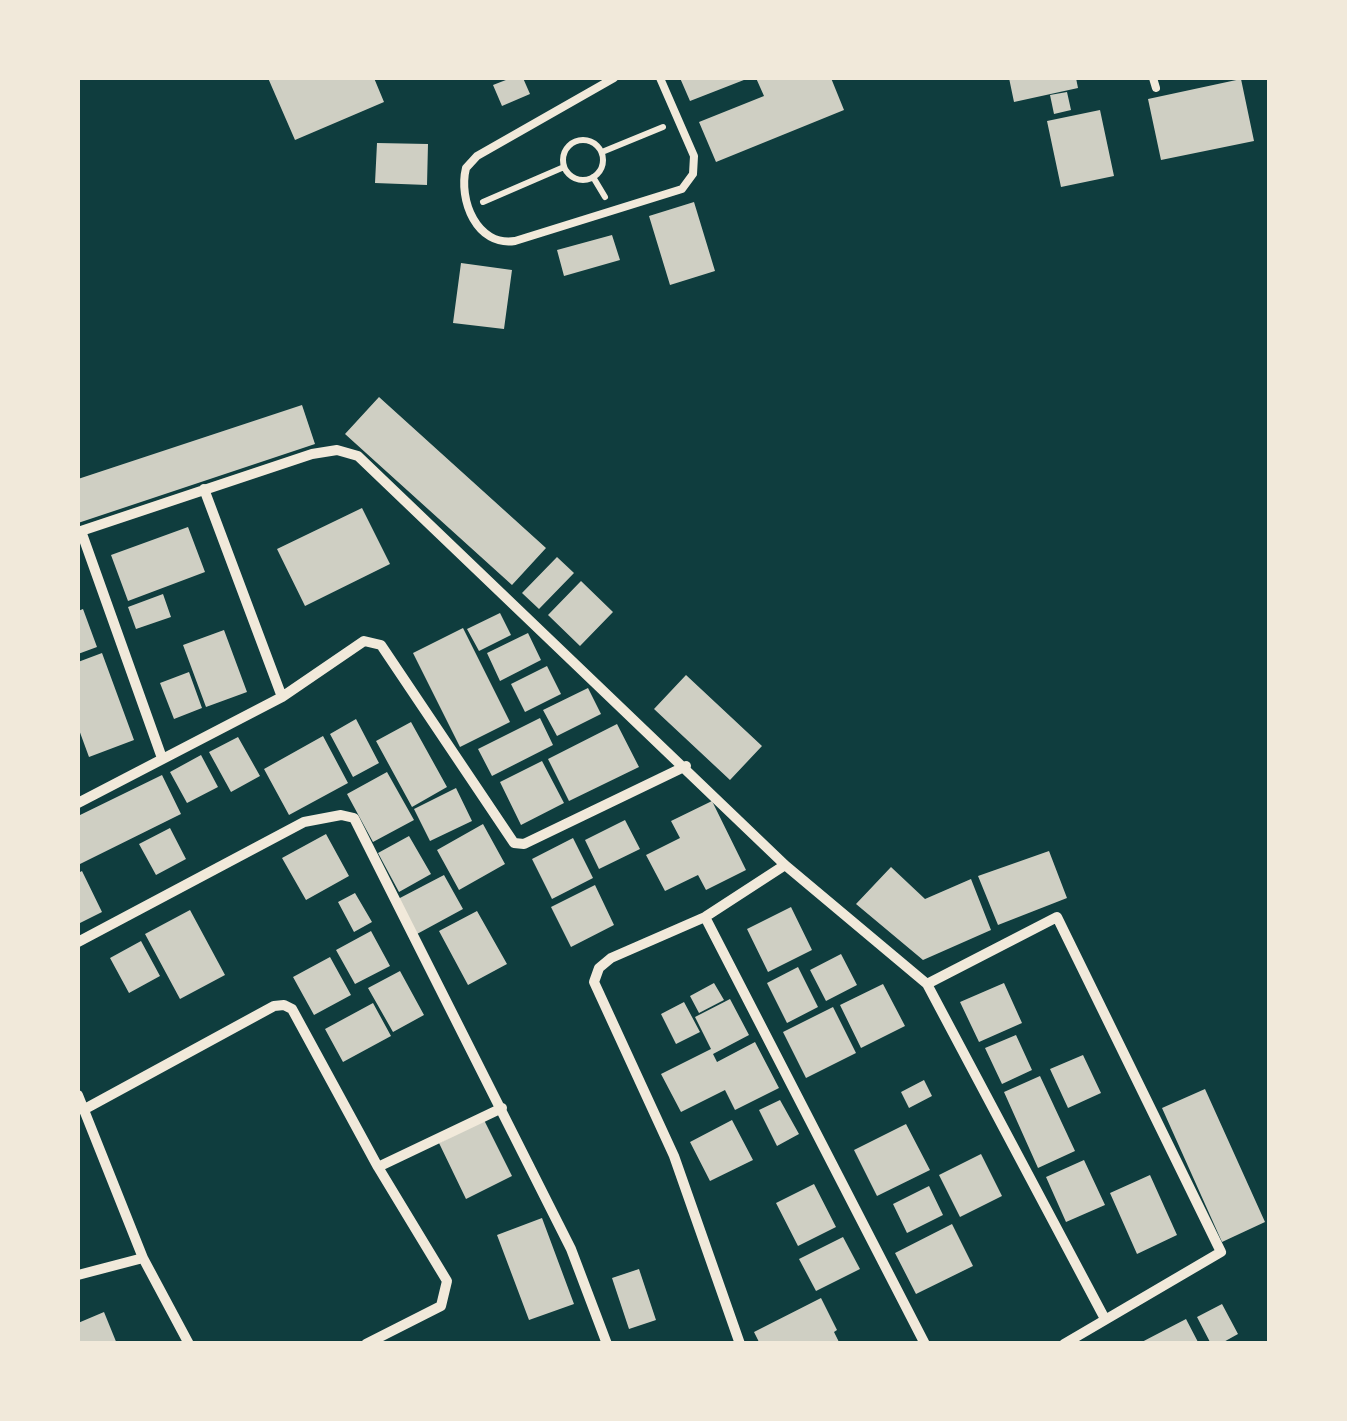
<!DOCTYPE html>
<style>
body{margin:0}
#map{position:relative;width:1347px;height:1421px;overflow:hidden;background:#0f3d3e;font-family:Poppins,sans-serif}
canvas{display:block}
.frame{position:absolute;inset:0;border:80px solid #f1e9da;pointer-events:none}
</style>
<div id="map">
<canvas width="1347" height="1421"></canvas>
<div class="frame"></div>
</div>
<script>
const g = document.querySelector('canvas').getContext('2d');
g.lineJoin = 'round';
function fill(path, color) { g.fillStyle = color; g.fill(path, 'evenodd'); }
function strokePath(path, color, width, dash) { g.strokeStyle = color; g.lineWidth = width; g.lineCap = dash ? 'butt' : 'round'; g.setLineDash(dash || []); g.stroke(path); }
fill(new Path2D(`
 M268,78H374L384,102L295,140Z
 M511,78H523L530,94L502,106L493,85Z
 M680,78H749L690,101Z
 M756,78H831L844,110L716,162L699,122L764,96Z
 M1009,78H1076L1078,88L1014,102Z
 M1241,79L1254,141L1161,160L1148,99Z
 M1067,92L1071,110L1054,114L1050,95Z
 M1100,110L1114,176L1061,187L1047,121Z
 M377,143L428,144L427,185L375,183Z
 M694,202L715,271L670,285L649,216Z
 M612,235L620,260L564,276L557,250Z
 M461,263L512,270L504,329L453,323Z
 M379,397L546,548L512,585L345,434Z
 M302,405L315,444L78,523V479Z
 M362,508L390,564L305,606L277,549Z
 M188,527L205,572L128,601L111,555Z
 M557,557L574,573L539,609L522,593Z
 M581,581L613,612L580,646L548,615Z
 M163,594L171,617L136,629L128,607Z
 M83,609L97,647L78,654V611Z
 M500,613L511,635L479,651L467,629Z
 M463,628L510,722L460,747L413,653Z
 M224,630L247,692L206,707L183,645Z
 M528,633L541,660L500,681L487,653Z
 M102,653L134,740L89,757L78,727V662Z
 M547,666L561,694L525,712L511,684Z
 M189,672L202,708L174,719L160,683Z
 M686,675L762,746L730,780L654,709Z
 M588,688L601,714L557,736L543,710Z
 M540,718L553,745L492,776L478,749Z
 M356,719L379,763L353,777L330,734Z
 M411,722L447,787L412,807L376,741Z
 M617,724L639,767L569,801L548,759Z
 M323,736L348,783L289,815L264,769Z
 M238,737L260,776L231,792L209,752Z
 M201,755L218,787L187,803L170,772Z
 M542,761L564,803L521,825L500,782Z
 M387,772L414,820L373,842L347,794Z
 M162,775L181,814L78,865V816Z
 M456,788L472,821L430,841L414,809Z
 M712,801L746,870L706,890L698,875L665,891L646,855L680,838L671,821Z
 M625,820L640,849L599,869L585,840Z
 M483,824L505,864L459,890L437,850Z
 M170,828L186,859L156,875L139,844Z
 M326,834L349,876L306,900L282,858Z
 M409,836L431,874L399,892L378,853Z
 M573,838L593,878L552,899L532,859Z
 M1049,851L1067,898L998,925L978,876Z
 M891,867L925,899L971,879L991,930L923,960L856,904Z
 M82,871L102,912L78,924V873Z
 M444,875L463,909L417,934L398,899Z
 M595,885L614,925L571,947L551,907Z
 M355,893L372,922L354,932L338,902Z
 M791,907L812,950L768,972L747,929Z
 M190,910L225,975L180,999L145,934Z
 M477,911L507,964L468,985L439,931Z
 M371,931L390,966L355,984L336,950Z
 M141,941L160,976L129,993L110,958Z
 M841,954L857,985L826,1001L810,970Z
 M330,957L351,995L314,1015L293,977Z
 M798,967L818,1007L787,1023L767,983Z
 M400,971L424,1015L393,1032L368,988Z
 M714,983L724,1000L699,1013L690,996Z
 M1004,983L1022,1023L979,1042L960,1002Z
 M883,984L905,1026L861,1048L840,1005Z
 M730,999L749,1035L713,1054L717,1062L755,1042L779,1088L735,1110L725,1090L681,1112L661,1074L711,1049L695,1017Z
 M684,1002L700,1032L676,1044L661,1014Z
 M373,1003L391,1036L343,1062L325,1029Z
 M833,1007L856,1053L806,1078L783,1032Z
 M1016,1035L1032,1070L1002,1084L985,1048Z
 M1083,1055L1101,1093L1068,1108L1050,1069Z
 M1040,1076L1075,1151L1038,1168L1004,1092Z
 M924,1080L932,1096L909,1108L901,1092Z
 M1205,1089L1265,1222L1222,1242L1162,1108Z
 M780,1100L799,1134L777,1146L759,1110Z
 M484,1120L512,1176L466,1199L439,1143Z
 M732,1120L753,1160L710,1181L690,1142Z
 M906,1124L930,1170L877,1196L854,1150Z
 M981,1154L1002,1196L960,1217L939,1175Z
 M1084,1160L1105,1205L1066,1222L1046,1177Z
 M1150,1175L1177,1235L1137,1254L1110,1193Z
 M814,1184L836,1227L798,1246L776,1203Z
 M929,1186L943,1215L907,1233L893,1204Z
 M542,1218L574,1304L529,1320L497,1235Z
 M952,1224L973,1266L916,1294L895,1253Z
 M843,1237L860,1269L816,1291L799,1259Z
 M639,1269L656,1320L629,1329L612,1278Z
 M821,1298L837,1330L834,1332L840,1344H760L754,1332Z
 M1222,1304L1238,1334L1220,1344H1211L1197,1317Z
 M104,1312L117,1344H78V1323Z
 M1186,1319L1199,1344H1138Z`), '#cfcfc3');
strokePath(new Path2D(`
 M563 160a20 20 0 1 1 40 0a20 20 0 1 1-40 0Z
 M602,152L663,127
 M593,177L605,197
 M483,202L564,167`), '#f1e9da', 6);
strokePath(new Path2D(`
 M614,78L477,156L466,168C458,200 477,247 515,241L682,189L693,174L694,156L660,78
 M1153,78L1156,88`), '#f1e9da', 8);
strokePath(new Path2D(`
 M204,489L282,697
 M81,531L162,758
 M78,532L312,454L337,450L358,456L785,865L927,984L1057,917L1221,1252L1064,1344
 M78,803L282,697L364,641L381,645L514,843L524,844L686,766
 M705,917L925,1344
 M78,942L304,822L341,815L354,818L571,1249L607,1344
 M927,984L1105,1319
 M78,1095L143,1258L189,1344
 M83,1110L274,1006L284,1005L292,1009L378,1167L447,1281L441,1306L366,1344
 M378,1167L502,1108
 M78,1275L143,1258
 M740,1344L674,1156L594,982L599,968L611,958L705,917L785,865`), '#f1e9da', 10);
</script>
